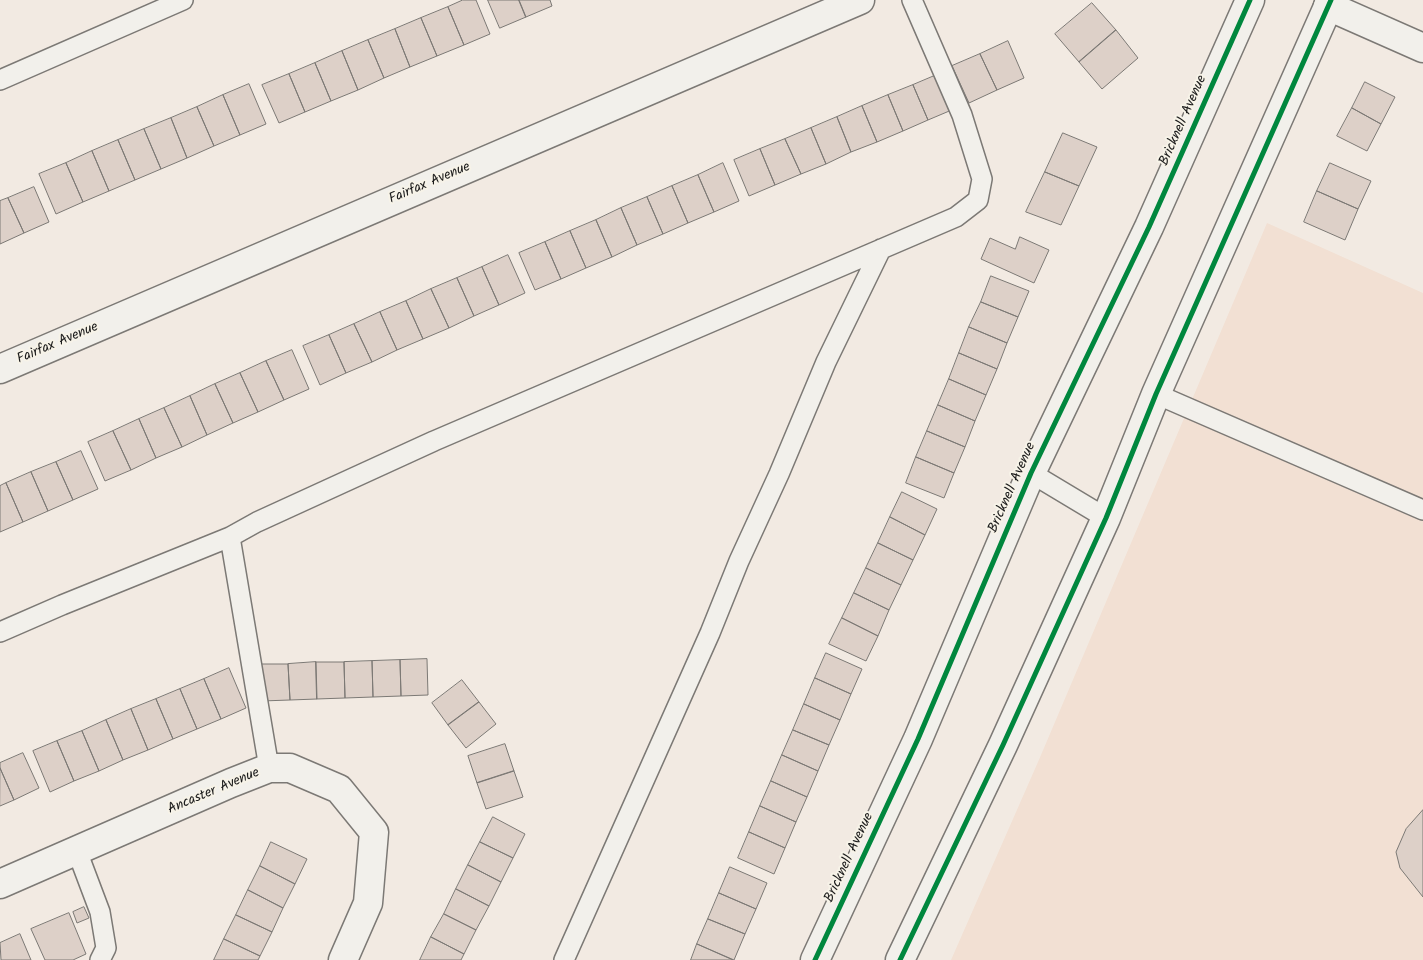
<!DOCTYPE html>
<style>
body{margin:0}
canvas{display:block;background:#f2eae2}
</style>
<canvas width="1423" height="960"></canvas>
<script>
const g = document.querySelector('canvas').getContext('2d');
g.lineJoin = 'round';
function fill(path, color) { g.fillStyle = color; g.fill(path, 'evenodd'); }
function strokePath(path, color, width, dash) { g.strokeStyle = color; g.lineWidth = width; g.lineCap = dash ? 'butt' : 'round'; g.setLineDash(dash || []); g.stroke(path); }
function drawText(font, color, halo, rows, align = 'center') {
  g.font = font + ' Kalam,sans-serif'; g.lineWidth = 4; g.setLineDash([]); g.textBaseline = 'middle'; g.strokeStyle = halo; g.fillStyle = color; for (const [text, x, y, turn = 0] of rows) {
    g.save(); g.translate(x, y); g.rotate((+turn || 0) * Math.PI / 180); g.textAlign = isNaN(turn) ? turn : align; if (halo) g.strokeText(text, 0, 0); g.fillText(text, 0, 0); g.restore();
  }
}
fill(new Path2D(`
 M1267,223L1423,293V960H951L1038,762Z`), '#f2e0d3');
const building = new Path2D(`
 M463,0H476L490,34L464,45L448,7Z
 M488,0H519L526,17L500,28Z
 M519,0H550L552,6L526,17Z
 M1092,3L1116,30L1079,62L1055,34Z
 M448,7L464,45L437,56L421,18Z
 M421,18L437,56L410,67L395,29Z
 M395,29L410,67L384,78L368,40Z
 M1116,30L1138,58L1102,89L1079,62Z
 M368,40L384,78L358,90L342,51Z
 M1008,41L1024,78L997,90L980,54Z
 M342,51L358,90L331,101L315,63Z
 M980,54L997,90L969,103L952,66Z
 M315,63L331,101L305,112L289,74Z
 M289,74L305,112L279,123L262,85Z
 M939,74L954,109L928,120L913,85Z
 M1365,82L1395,97L1381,124L1352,108Z
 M249,84L266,124L240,135L223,95Z
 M913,85L928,120L903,131L888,95Z
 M223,95L240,135L214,146L197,107Z
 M888,95L903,131L877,142L862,106Z
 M862,106L877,142L851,152L837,117Z
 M197,107L214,146L187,158L171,118Z
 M1352,108L1381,124L1367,151L1337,136Z
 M837,117L851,152L826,164L811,128Z
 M171,118L187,158L161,169L144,129Z
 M811,128L826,164L801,174L785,139Z
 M144,129L161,169L135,180L118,140Z
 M1063,133L1097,147L1079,186L1045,172Z
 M785,139L801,174L775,185L760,149Z
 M118,140L135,180L109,191L92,151Z
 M760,149L775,185L749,196L734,160Z
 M92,151L109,191L83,202L66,163Z
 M66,163L83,202L56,214L39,174Z
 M723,163L739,201L714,212L698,175Z
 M1330,163L1371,181L1358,209L1317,191Z
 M1045,172L1079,186L1061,225L1026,212Z
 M698,175L714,212L688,223L672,186Z
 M672,186L688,223L663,234L647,197Z
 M34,187L49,222L24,233L8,198Z
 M1317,191L1358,209L1345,240L1304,222Z
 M647,197L663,234L637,245L621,208Z
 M8,198L24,233L0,244V201Z
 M621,208L637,245L612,257L596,220Z
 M596,220L612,257L586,268L570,231Z
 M570,231L586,268L561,279L545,242Z
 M1020,237L1049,250L1034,283L981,259L990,238L1015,249Z
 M545,242L561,279L535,290L519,253Z
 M508,255L525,293L499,305L482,267Z
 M482,267L499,305L474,316L457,278Z
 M991,276L1029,291L1018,317L981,302Z
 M457,278L474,316L449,328L431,289Z
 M431,289L449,328L423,339L406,301Z
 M406,301L423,339L397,350L380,312Z
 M981,302L1018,317L1007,343L969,327Z
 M380,312L397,350L372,362L354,324Z
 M354,324L372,362L346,373L329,335Z
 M969,327L1007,343L997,369L959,353Z
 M329,335L346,373L320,385L303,346Z
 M292,350L309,389L284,400L266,361Z
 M959,353L997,369L986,395L949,379Z
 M266,361L284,400L258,412L240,373Z
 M240,373L258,412L233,423L215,384Z
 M949,379L986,395L975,421L938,405Z
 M215,384L233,423L207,435L190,396Z
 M190,396L207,435L182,447L164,408Z
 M938,405L975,421L965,447L927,431Z
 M164,408L182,447L156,458L139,419Z
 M139,419L156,458L131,470L113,431Z
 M113,431L131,470L105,481L88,442Z
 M927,431L965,447L954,473L916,457Z
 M81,451L98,489L73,500L56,462Z
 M916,457L954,473L944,498L906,483Z
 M56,462L73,500L48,511L31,472Z
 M31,472L48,511L23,522L6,483Z
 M6,483L23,522L0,532V486Z
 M902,492L937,509L925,535L890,517Z
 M890,517L925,535L913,560L878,543Z
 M878,543L913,560L901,585L866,568Z
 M866,568L901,585L889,610L854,593Z
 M854,593L889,610L878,636L842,618Z
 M842,618L878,636L866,661L829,644Z
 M826,653L862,669L851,694L815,678Z
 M427,659L428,695L401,696L400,660Z
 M400,660L401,696L373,697L372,661Z
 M372,661L373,697L345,698L344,662Z
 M316,662L317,699L290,700L288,664Z
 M316,662H344L345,698L317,699Z
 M261,664H288L290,700L262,701Z
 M229,668L246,708L221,719L204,679Z
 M815,678L851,694L840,720L804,704Z
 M204,679L221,719L197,729L180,689Z
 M462,680L479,702L448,725L432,703Z
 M180,689L197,729L173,739L156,699Z
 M156,699L173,739L148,750L131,709Z
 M479,702L496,724L466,748L448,725Z
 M804,704L840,720L829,745L793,730Z
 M131,709L148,750L123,760L106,720Z
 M106,720L123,760L99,771L82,731Z
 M793,730L829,745L818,771L782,755Z
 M82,731L99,771L74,781L57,741Z
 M57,741L74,781L50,792L33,751Z
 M505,744L514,771L477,783L468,756Z
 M23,753L39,788L14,800L0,768V763Z
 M782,755L818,771L807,797L771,781Z
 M0,768L14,800L0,806Z
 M514,771L523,797L486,809L477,783Z
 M771,781L807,797L796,822L760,806Z
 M760,806L796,822L785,848L749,832Z
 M1423,810V897L1400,868L1396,852L1406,829Z
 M493,817L525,834L513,858L480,842Z
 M749,832L785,848L774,874L738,858Z
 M271,842L307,859L295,884L260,866Z
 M480,842L513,858L501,882L468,865Z
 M468,865L501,882L489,906L456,889Z
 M260,866L295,884L283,908L248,890Z
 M730,867L767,883L756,909L719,893Z
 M456,889L489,906L476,930L444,914Z
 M248,890L283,908L272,932L236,915Z
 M719,893L756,909L745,934L708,919Z
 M84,907L89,918L77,923L73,912Z
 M69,913L86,954L73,960H45L31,929Z
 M444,914L476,930L464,954L431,937Z
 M236,915L272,932L260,956L224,939Z
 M708,919L745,934L734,960L697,944Z
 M20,934L31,960H1L0,943Z
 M431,937L464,954L461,960H420Z
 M224,939L260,956L258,960H214Z
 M697,944L733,960H691Z`);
fill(building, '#ddd0c8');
strokePath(building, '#7c7975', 1);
const lane = new Path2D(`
 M0,80L183,0
 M1156,394L1423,510
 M1031,473L1106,518
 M230,537L269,768
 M0,632L62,605L230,537L257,522L434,441L956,217L978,200L982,179L962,115L912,0
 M77,851L100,912L106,948L100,960
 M564,960L710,633L739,561L779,474L826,362L881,249`);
const street = new Path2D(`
 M1328,6L1423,48
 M0,884L231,783L269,768H290L339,789L374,832L368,903L343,960`);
const secondary = new Path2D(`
 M0,369L860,0
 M815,960L918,739L1031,473L1149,227L1250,0
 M900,960L1003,745L1106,518L1156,394L1331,0`);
strokePath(lane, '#7c7975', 22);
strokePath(street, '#7c7975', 31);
strokePath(secondary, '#7c7975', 31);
strokePath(lane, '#f2f0eb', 19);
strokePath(street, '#f2f0eb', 28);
strokePath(secondary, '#f2f0eb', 28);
strokePath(new Path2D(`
 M815,960L918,739L1031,473L1149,227L1250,0
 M900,960L1003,745L1106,518L1156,394L1331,0`), '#00873e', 5);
drawText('14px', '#1c1c1c', '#f7f3e8', [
 ["Bricknell Avenue",1184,121,-66],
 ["Fairfax Avenue",430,184,-23],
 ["Fairfax Avenue",58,344,-23],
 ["Bricknell Avenue",1013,488,-66],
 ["Ancaster Avenue",214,792,-23],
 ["Bricknell Avenue",850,858,-65]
]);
</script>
